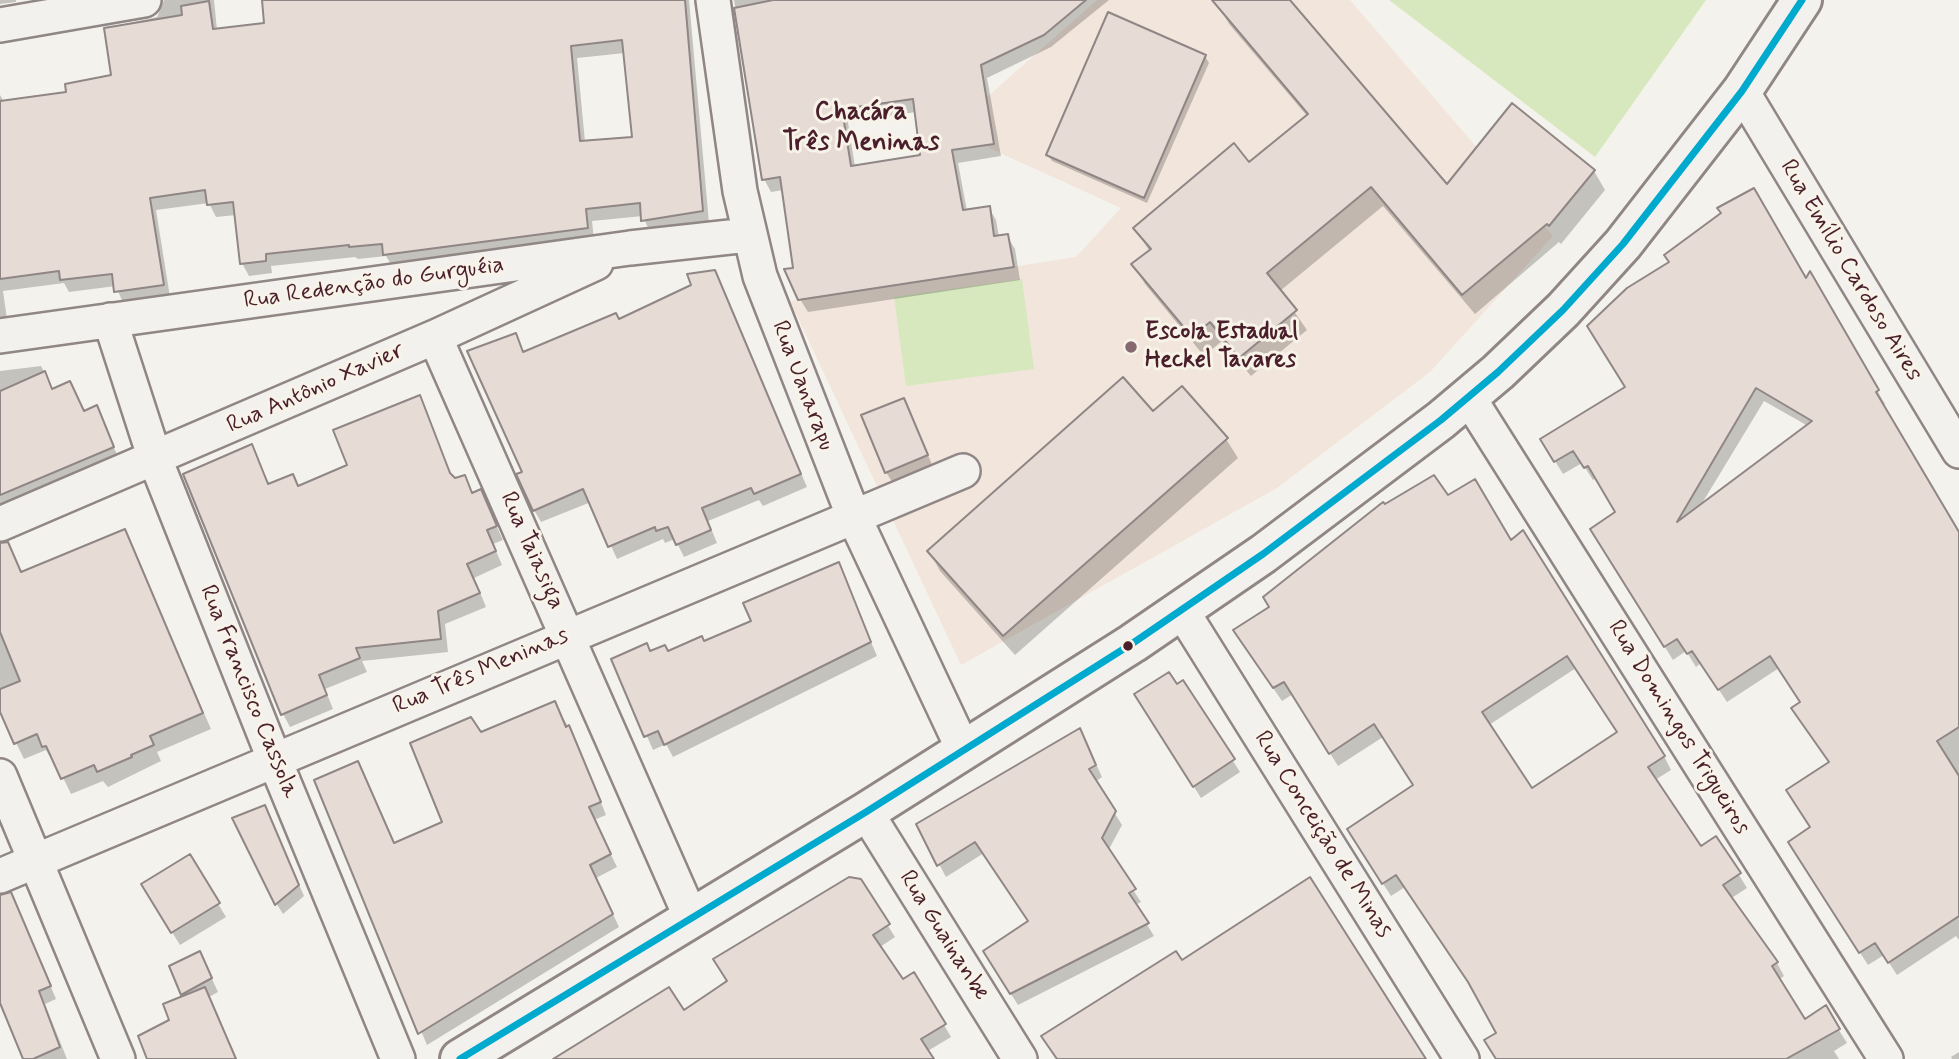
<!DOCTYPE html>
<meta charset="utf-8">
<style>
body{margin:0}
canvas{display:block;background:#f4f2ec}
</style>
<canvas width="1959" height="1059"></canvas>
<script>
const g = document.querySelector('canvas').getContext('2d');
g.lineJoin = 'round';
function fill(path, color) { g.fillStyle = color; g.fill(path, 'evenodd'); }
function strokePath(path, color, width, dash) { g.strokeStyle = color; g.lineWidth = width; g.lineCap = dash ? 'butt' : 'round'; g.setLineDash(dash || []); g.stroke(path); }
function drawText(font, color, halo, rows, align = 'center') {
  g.font = font + ' Mynerve,sans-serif'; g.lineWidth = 6; g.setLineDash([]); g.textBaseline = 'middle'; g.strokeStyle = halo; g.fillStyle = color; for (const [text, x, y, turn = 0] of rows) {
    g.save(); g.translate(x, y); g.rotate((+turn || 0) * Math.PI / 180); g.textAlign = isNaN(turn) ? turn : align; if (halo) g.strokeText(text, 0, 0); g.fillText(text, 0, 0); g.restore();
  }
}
fill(new Path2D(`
 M1097,0H1350L1553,236L1430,372L1277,488L961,665L790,301L1076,257L1121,208L989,148L987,97Z`), '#f2e5db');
fill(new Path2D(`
 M1389,0H1706L1595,157Z
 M1022,279L1034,369L906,386L894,297Z`), '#d7e8be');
fill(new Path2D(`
 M0,0H16V2L0,4Z
 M164,0H214L217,30L266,24L263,0H689L709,223L650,233L643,216L592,221L594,240L392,266L386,256L358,259L355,257L271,266L272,273L249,276L242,263L236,215L216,217L209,203L156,210L170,297L123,303L116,286L69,292L64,283L3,291L7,319L0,320V95L4,102L68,93L112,77L106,28L157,17ZM625,53L634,139L585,142L577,58Z
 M734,0H1109L1051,47L987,78L1001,156L958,163L967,211L989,208L996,220L999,237L1007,236L1015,249L1020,280L808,312L800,299L783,190L771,192L764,179ZM916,112L922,157L855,167L848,122Z
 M1223,0H1288L1447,187L1594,171L1605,190L1561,244L1559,242L1475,314L1383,206L1280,291L1307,330L1251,376L1222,341L1204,356L1145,284L1134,265L1150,252L1135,228L1249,165L1308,117L1229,24L1218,4Z
 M1205,56L1209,63L1147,203L1052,161L1048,155Z
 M714,272L807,487L763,506L759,500L708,521L717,543L684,557L675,539L665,543L663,539L617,559L591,502L541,522L534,510L525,473L515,335L524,353L619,320L693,286Z
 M1810,275L1885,404L1882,406L1959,536V940L1956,936L1897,975L1884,955L1868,965L1798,856L1812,828L1830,764L1801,721V703L1779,668L1727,702L1701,663L1696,667L1686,651L1673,660L1600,542L1618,513L1597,478L1593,480L1582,463L1563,474L1542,440L1806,281ZM1764,401L1808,426L1701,505Z
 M41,366L53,390L70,383L84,413L96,408L119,459L0,509V371Z
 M419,397L454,480L464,477L473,494L480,491L503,540L493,544L502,565L474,578L486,607L445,624L448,652L362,661L367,672L325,689L333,709L290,727L283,714L251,446L270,485L299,487L350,466Z
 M904,400L934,469L894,485L886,472Z
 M1153,413L1226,439L1238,458L1015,655L940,571L929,551Z
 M1448,497L1510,543L1664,756L1671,770L1655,780L1700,848L1716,838L1747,888L1730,899L1777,963L1784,976L1778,980L1804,1021L1825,1008L1847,1043L1834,1051L1839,1059H1497L1498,1033L1475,992L1405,887L1391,896L1357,843L1415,786L1383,737L1338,766L1293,694L1282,701L1243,644ZM1576,668L1619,733L1532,790L1489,725Z
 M124,531L211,729L157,752L161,761L108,787L103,781L71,794L55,761L53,762L46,750L24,759L5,720L0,694V564L13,559L22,574Z
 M838,565L877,656L673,757L666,744L653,750L613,659L668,653L703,643L753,622Z
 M1183,682L1240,772L1201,798L1143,706Z
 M555,704L576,740L606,815L594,820L617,867L596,878L619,927L427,1045L316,781L358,763L395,845L444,823L480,734Z
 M1086,742L1102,777L1095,782L1122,825L1108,851L1141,902L1135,905L1154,936L1018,1005L992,964L1030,923L984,853L946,877L918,825Z
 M270,818L304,896L283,914L268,890Z
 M189,856L226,917L180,945L143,885Z
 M860,881L895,937L880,947L902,982L944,1025L951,1037L926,1052L931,1059H559L683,1012Z
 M0,917L24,923L56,999L45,1004L67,1059H25L0,999Z
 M206,966L218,992L209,997L237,1059H149L184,997L171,967Z
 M1959,1052V1059H1952L1951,1057Z`), '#0003');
const building = new Path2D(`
 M262,0H685L703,211L641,221L640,203L586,209L588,228L383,255L382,244L349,247V245L266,254V261L240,264L233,202L207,205L205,190L150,198L164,285L114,292L112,274L60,280L59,271L0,279V101L66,92L65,84L111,75L104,28L182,15L181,6L209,1L213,29L264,23ZM622,40L632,137L580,141L571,46Z
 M773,0H1086L1044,35L981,65L994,144L952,150L963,210L990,206L994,236L1008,234L1014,267L798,300L784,269L793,268L780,177L762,180L734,8ZM913,99L920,155L851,166L842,109Z
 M1212,0H1290L1447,184L1512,103L1595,170L1549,226L1547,224L1462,295L1371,187L1267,273L1297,310L1239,358L1210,322L1192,337L1131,264L1151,249L1133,228L1234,143L1249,162L1308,114Z
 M1108,12L1206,55L1144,198L1046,155Z
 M1754,188L1806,278L1810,271L1879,390L1876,392L1959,532V727L1937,741L1959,776V916L1888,963L1875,943L1859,953L1788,842L1810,827L1786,790L1829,762L1791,708L1800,702L1770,656L1718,690L1692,651L1687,654L1677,639L1664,647L1590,529L1615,512L1588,466L1584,468L1573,451L1554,462L1540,439L1625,387L1587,326L1627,288L1669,262L1664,255L1721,213L1717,208ZM1756,388L1812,421L1677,522Z
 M715,270L801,474L754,494L751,488L702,508L711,530L676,545L668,527L656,531L655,527L608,547L583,489L533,511L516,474L522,472L467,351L516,333L523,352L616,313L619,319L691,285L687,274Z
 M45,371L52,389L70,381L84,411L97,405L114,447L0,495V391Z
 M1123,377L1153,411L1182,386L1228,438L1003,636L927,551Z
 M420,395L450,473L455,478L465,475L472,493L481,489L497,526L487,530L496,551L467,564L480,593L438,611L441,639L356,648L360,658L319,675L327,695L281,715L183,474L252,444L268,484L293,474L298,486L347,465L333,430Z
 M904,398L928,455L885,473L861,415Z
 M1434,475L1448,495L1475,479L1511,540L1523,530L1665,756L1648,767L1701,846L1716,836L1741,873L1723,885L1778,962L1772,966L1805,1019L1826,1005L1840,1029L1786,1059H1496L1484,1040L1496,1033L1468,982L1396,875L1382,884L1347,829L1413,785L1374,724L1329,754L1284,682L1273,688L1233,630L1269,607L1263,597L1383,502L1385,504ZM1567,656L1617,732L1532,788L1482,712Z
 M125,529L203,713L150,736L154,745L131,755L132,757L97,772L94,765L61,779L46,746L42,747L37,734L14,744L0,712V689L20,681L0,632V543L8,542L21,572Z
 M839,562L871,642L664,745L658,731L644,737L611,659L647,643L650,651L665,645L668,651L702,636L704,641L751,621L743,603Z
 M1169,672L1177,684L1183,680L1235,759L1193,787L1134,694Z
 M555,701L566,727L569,725L601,802L589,807L611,854L590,865L613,914L418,1034L314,780L358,761L394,843L442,822L410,743L471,717L481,732Z
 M1080,728L1096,765L1089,769L1116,811L1102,838L1136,889L1129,893L1149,923L1010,994L983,951L1028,921L975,842L937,866L916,824Z
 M265,805L299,885L275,905L232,818Z
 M190,854L220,903L171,933L141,884Z
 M849,877L861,879L890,924L873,935L903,979L914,972L946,1024L921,1039L934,1059H553L669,987L684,1010L727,981L713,959Z
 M1310,877L1426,1059H1057L1041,1036L1176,951L1182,960Z
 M11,892L51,986L39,991L60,1047L33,1059H23L0,1003V895Z
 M200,951L212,978L181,995L169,966Z
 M205,987L236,1059H147L138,1036L169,1020L163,1004Z`);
fill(building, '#e7dbd5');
strokePath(building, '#8f8685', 2);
const minor = new Path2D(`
 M713,0L740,191L760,276L853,515L963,749
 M0,25L144,0
 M1742,91L1959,451
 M110,320L155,459L275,761L398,1059
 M0,336L630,248L748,235
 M435,337L692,920
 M1469,398L1886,1059
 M0,524L435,337L596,263
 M1182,611L1462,1059
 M0,776L118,1059
 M866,812L1020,1059
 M0,876L963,471`);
const major = new Path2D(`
 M460,1059L866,812L1133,643L1263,554L1441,420L1498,372L1563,310L1623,244L1742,91L1802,0`);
strokePath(minor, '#8f8685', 38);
strokePath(major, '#8f8685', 44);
strokePath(minor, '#f2f1ed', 33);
strokePath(major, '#f2f1ed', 38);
strokePath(new Path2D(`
 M460,1059L866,812L1133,643L1263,554L1441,420L1498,372L1563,310L1623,244L1742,91L1802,0`), '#00a9ce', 7);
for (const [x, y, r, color] of [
 [1131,347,7,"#86696f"],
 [1128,646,6,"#4a1f2b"]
]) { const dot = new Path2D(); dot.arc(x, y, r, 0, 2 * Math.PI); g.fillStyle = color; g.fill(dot); strokePath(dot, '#f7f3e8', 2.5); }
drawText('24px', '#4a1f2b', '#f7f3e8', [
 ["Rua Emílio Cardoso Aires",1850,271,59],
 ["Rua Redenção do Gurguéia",374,284,-8],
 ["Rua Uanarapu",802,386,69],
 ["Rua Antônio Xavier",316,389,-24],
 ["Rua Taiasiga",531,551,66],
 ["Rua Três Meninas",481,672,-23],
 ["Rua Francisco Cassola",248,692,68],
 ["Rua Domingos Trigueiros",1678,728,58],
 ["Rua Conceição de Minas",1322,835,58],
 ["Rua Guainanbe",943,936,58]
]);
drawText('bold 24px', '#4a1f2b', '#f7f3e8', [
 ["Escola Estadual",1145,333],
 ["Heckel Tavares",1145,361]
], 'left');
drawText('bold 26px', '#4a1f2b', '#f7f3e8', [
 ["Chacára",861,114],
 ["Três Meninas",861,144]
]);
</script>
